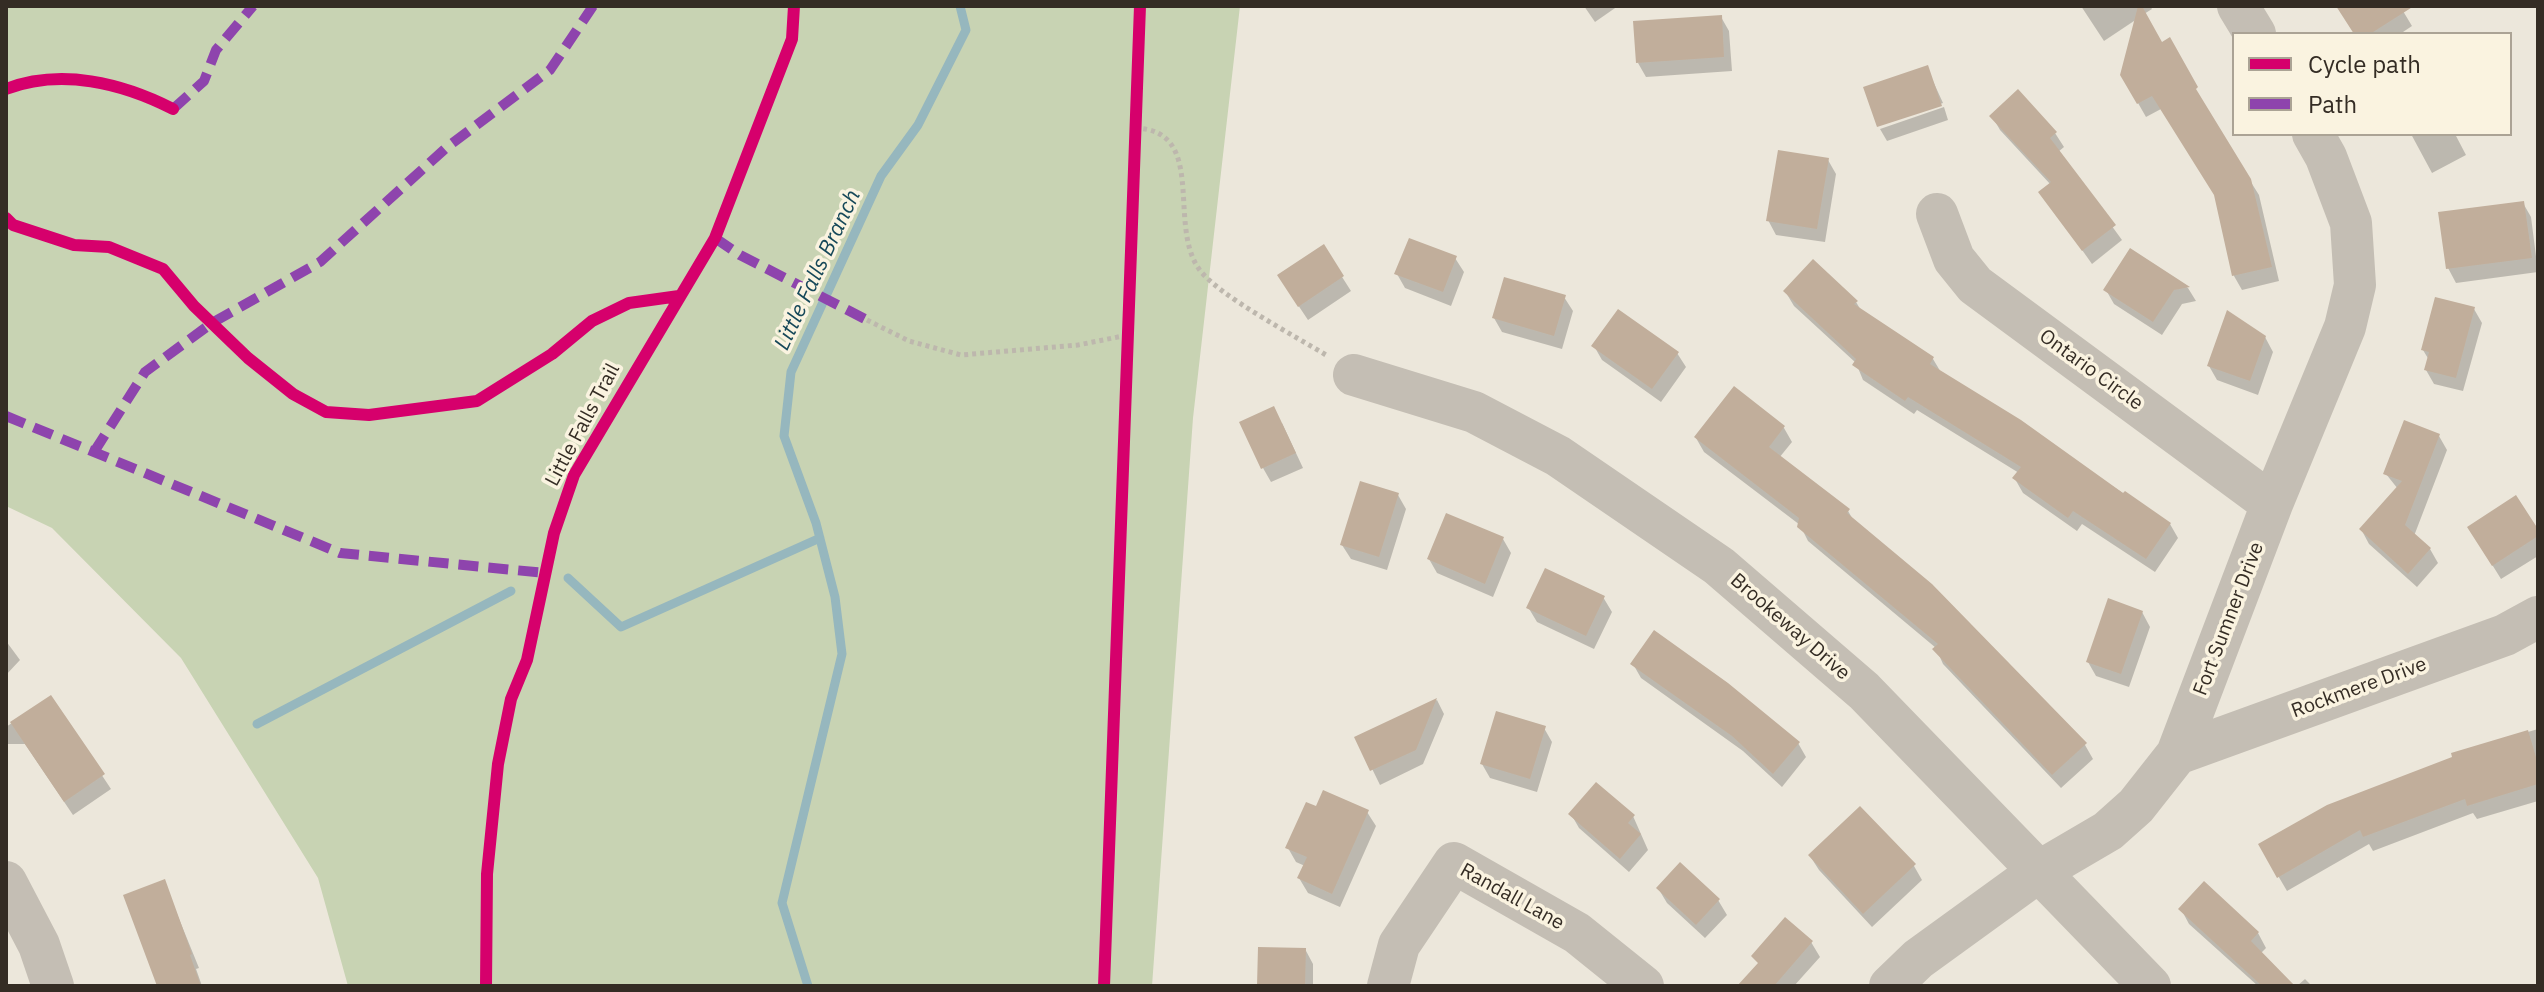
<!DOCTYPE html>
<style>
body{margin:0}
#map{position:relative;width:2544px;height:992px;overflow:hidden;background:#ece7db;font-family:"IBM Plex Sans",sans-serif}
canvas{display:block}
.frame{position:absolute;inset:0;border:8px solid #342c24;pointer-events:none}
.legend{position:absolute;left:2232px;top:32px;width:280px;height:104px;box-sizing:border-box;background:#faf3e0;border:2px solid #aba395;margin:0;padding:10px 14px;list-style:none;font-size:24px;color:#342c24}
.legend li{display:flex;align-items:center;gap:16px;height:40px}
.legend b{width:40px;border:2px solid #aba395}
</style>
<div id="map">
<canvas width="2544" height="992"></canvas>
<div class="frame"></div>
<ul class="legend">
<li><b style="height:10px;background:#d6006c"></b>Cycle path</li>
<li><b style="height:10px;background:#8e44ad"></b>Path</li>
</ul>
</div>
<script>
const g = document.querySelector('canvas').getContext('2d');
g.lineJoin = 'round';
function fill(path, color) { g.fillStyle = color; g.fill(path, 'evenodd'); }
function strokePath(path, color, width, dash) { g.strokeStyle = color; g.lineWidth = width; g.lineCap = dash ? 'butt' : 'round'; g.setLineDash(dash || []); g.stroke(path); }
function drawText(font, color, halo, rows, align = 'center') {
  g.font = font + ' "IBM Plex Sans",sans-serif'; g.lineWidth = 7; g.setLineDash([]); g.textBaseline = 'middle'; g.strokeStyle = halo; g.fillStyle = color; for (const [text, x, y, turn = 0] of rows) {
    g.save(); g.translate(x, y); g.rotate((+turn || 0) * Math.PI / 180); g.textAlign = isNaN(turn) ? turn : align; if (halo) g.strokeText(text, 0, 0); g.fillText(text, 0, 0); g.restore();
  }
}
fill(new Path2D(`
 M6,6H1240L1193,418L1152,986H348L318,878L181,658L52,528L6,506Z`), '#c8d3b3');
fill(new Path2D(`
 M1584,6H1618L1595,22Z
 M2081,6H2150L2152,9L2144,14L2162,44L2169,40L2202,104L2259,195L2279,281L2242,290L2234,276L2216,196L2161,109L2146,117L2122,75L2137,19L2104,41Z
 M2339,6H2400L2412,26L2400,34H2356Z
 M1721,17L1729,31L1732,71L1646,77L1638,63Z
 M1927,68L1943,103L1878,125Z
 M1944,107L1948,120L1887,141L1880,129Z
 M1992,116L2055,133L2064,147L2058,152L2122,240L2092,264L2041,192L2051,185L2000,130Z
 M2411,134H2455L2466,155L2432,173Z
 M1828,160L1836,174L1825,242L1776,235L1768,220Z
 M2523,203L2531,217L2538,272L2456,283L2448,268Z
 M1323,247L1351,291L1308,320L1288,290Z
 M2131,251L2188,288L2196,301L2182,304L2162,335L2114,304L2106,290Z
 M1455,258L1464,272L1451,306L1405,288L1397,274Z
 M1785,291L1856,302L1862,312L1933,359L1942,374L2170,524L2178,538L2155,572L2082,524L2077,531L2023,493L2015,479L2019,473L1917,410L1914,414L1863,380L1856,363L1794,306Z
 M1564,297L1573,311L1562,349L1502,332L1494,318Z
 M2474,309L2482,323L2463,391L2434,384L2426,370L2429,360L2423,350Z
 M2265,337L2273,352L2258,395L2217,380L2209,366Z
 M1594,346L1677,353L1686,367L1661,402L1602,360Z
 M1735,389L1784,428L1792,442L1779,458L1848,511L1855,523L1930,586L2085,745L2093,759L2061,788L1943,664L1936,648L1808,541L1800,525L1704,452L1696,438Z
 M1282,423L1303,468L1271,482L1263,468Z
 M2439,436L2447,450L2414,536L2430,549L2438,563L2417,587L2369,544L2361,529L2398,489L2386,474Z
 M1398,495L1406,509L1387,570L1351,559L1342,545Z
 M2538,532V556L2501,579L2478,542Z
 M1503,539L1511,553L1493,597L1437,573L1429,559Z
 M1603,597L1612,612L1594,649L1537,622L1528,607Z
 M2142,612L2150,627L2129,687L2096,676L2088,662Z
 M6,641L20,660L6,675Z
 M1633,664L1798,743L1806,757L1782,787L1743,751L1641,678Z
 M50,697L111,789L73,815L25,744H8L6,740V727Z
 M1437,700L1444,714L1423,764L1380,785L1357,738Z
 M1544,728L1552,742L1537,792L1490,778L1482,764Z
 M2538,729V801L2477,819L2473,813L2373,851L2369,844L2287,891L2260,845L2454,758L2453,754Z
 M1317,809L1367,812L1376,826L1340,907L1308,893L1299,878L1305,866L1296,862L1288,848Z
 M1571,814L1633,816L1648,850L1629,872L1579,828Z
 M1810,856L1914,866L1922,880L1872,927L1819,870Z
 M164,882L199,968L196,969L202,986H159Z
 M1658,888L1718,900L1727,915L1705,938L1667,903Z
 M2181,909L2258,933L2266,948L2260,954L2292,986H2258L2189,924Z
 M1811,942L1820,957L1794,986H1777L1754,957Z
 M1305,949L1313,964V986H1259Z
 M2305,979L2312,986H2297Z`), '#0003');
strokePath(new Path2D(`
 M568,578L621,627L820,538
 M257,724L511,591
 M808,986L782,903L842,654L835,597L816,523L784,436L791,372L881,176L918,125L966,30L960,6`), '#96b7be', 9);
fill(new Path2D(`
 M2138,6H2142L2162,42L2170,37L2198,87L2196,89L2251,179L2272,267L2232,276L2214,195L2152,96L2137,104L2120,75Z
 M2336,6H2414L2370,34H2354Z
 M1722,15L1724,57L1636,63L1633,21Z
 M1928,65L1942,106L1877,127L1863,87Z
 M2018,89L2057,132L2050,138L2116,225L2082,251L2038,192L2051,182L1989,116Z
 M1778,150L1829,158L1817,229L1766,221Z
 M2524,201L2532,258L2446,269L2438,212Z
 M1409,238L1457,256L1443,292L1394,274Z
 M1324,244L1344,276L1298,307L1277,275Z
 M2130,248L2190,287L2174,290L2153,322L2103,290Z
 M1813,259L1858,301L1854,304L1934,357L1930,364L2021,420L2123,493L2125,491L2171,523L2146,559L2073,511L2068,518L2012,478L2021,467L1908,397L1905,401L1852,365L1856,359L1783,291Z
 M1504,277L1566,295L1554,336L1492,318Z
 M2435,297L2475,307L2456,378L2424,370L2429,352L2421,350Z
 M1618,309L1679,352L1652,389L1591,346Z
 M2227,310L2266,336L2250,381L2207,366Z
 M1734,386L1785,426L1769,447L1850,509L1847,513L1932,584L2087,743L2052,775L1932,649L1938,644L1797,527L1799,518L1694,437Z
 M1274,406L1296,453L1261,469L1239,422Z
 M2404,420L2440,434L2405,525L2431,548L2408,574L2359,529L2402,481L2383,474Z
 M1360,481L1399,493L1379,557L1340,545Z
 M2516,495L2538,529V536L2492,566L2467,527Z
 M1446,513L1504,537L1485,584L1427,559Z
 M1545,568L1605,596L1586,636L1526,608Z
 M2108,598L2143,611L2121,674L2086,662Z
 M1654,630L1728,683L1800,742L1773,774L1732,736L1630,664Z
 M51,695L105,774L64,802L10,722Z
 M1437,698L1416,750L1370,771L1354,737Z
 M1496,711L1546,726L1530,779L1480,764Z
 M2528,730L2538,764V784L2467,806L2465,799L2363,837L2360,830L2277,878L2258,844L2327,805L2452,757L2451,753Z
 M1596,782L1635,815L1628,823L1641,834L1620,859L1568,814Z
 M1323,790L1369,810L1332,894L1297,878L1307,857L1285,848L1306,802L1316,806Z
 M1860,806L1916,864L1863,914L1808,855Z
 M1680,862L1720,899L1696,925L1656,888Z
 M165,879L192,954L190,955L201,986H157L123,895Z
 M2204,881L2259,932L2251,941L2295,986H2262L2178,909Z
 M1785,917L1813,941L1774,986H1737L1758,963L1751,956Z
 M1258,947L1306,948L1305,986H1257Z`), '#c1ae9b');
strokePath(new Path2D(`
 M1135,128C1208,130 1167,224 1199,269C1217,295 1297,337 1326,355
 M867,320L909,341L961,355L1078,345L1128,335`), '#bdb7ad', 5, [4, 4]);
strokePath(new Path2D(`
 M2238,6L2255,34
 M1937,214L1954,259L1975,285L2272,504
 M1354,375L1474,412L1558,456L1719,566L1864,691L2150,986
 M2177,754L2505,635L2538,617
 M6,882L39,945L53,986
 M1388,986L1399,945L1454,863L1577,933L1643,986
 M1890,986L1918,959L2038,872L2108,831L2136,806L2177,754L2272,504L2345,327L2355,285L2351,223L2326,157L2313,134`), '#c4beb4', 42);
strokePath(new Path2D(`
 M173,109L204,81L216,50L253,6
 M715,238L740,255L867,320
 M6,416L340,553L545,573
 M94,452L145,372L212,323L320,262L446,148L550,70L593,6`), '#8e44ad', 10, [20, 10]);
strokePath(new Path2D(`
 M6,89C61,68 122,83 173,109
 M6,218L13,225L74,245L109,247L163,269L194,306L248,358L293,394L326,412L369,415L477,401L552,354L592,321L629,303L679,296
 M486,986L487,874L498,764L511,699L527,660L554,533L574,475L715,238L792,39L794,6
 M1104,986L1140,6`), '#d6006c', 12);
drawText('20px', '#342c24', '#faf3e0', [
 ["Ontario Circle",2091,370,36],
 ["Little Falls Trail",583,425,-62],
 ["Fort Sumner Drive",2229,619,-69],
 ["Brookeway Drive",1790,627,41],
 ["Rockmere Drive",2359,688,-20],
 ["Randall Lane",1512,897,29]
]);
drawText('italic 22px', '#164859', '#faf3e0', [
 ["Little Falls Branch",818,270,-65]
]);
</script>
